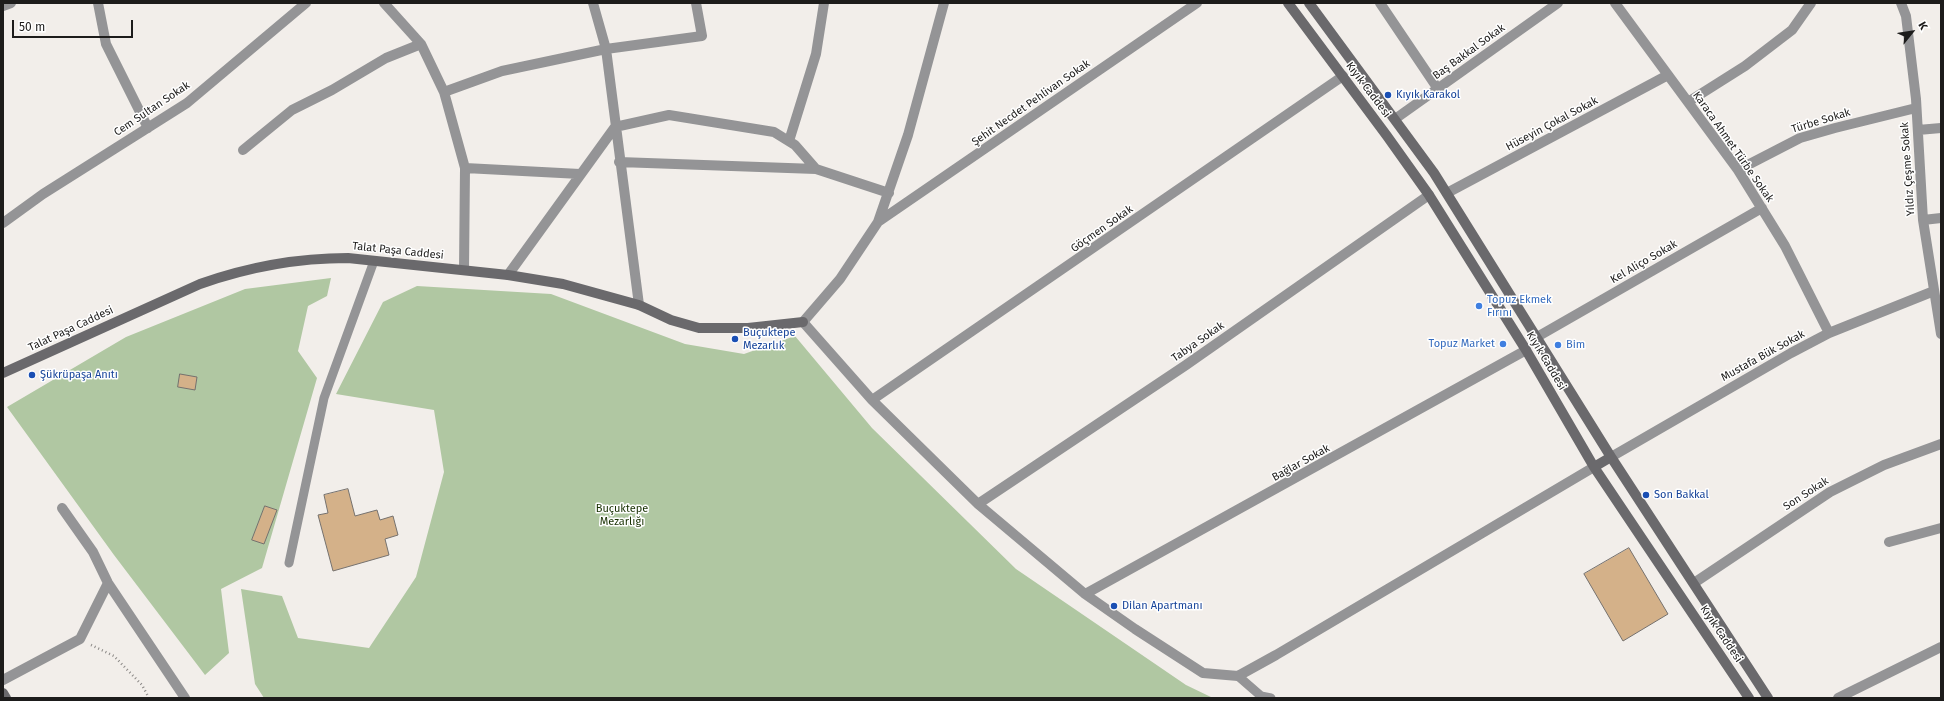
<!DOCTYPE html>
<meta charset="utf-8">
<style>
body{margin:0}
#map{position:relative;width:1944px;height:701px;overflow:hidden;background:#f2eeea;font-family:"Fira Sans",sans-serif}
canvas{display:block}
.frame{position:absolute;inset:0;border:4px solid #1d1c1b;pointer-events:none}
.north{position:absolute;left:1892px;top:12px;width:40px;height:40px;-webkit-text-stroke:3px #fff;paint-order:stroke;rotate:60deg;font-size:11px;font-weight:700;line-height:16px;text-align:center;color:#1d1c1b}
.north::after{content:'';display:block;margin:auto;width:14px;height:18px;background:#1d1c1b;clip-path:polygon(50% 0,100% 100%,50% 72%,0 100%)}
.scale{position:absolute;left:12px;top:20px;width:121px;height:18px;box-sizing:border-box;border:2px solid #1d1c1b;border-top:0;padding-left:5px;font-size:12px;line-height:14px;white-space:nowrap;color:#1d1c1b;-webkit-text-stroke:3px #fff;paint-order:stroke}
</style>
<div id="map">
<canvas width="1944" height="701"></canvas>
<div class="frame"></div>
<div class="north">K</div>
<div class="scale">50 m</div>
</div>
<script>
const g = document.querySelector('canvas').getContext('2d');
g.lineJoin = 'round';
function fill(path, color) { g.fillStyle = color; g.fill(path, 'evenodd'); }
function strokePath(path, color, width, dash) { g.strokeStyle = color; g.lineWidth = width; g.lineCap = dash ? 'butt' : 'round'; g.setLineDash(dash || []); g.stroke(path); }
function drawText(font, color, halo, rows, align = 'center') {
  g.font = font + ' "Fira Sans",sans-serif'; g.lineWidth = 3; g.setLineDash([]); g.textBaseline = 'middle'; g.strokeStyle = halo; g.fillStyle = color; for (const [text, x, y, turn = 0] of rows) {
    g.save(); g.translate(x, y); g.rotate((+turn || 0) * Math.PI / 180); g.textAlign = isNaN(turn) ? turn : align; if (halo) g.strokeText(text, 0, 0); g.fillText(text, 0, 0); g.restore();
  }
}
fill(new Path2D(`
 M331,278L327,296L308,306L298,351L317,378L262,568L221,589L229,653L205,675L114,555L7,407L126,337L245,289Z
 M417,286L551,294L685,344L744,354L795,336L872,428L1016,569L1186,685L1213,698H264L255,684L241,589L282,596L298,638L369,648L416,577L444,472L434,410L336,394L383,302Z`), '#b0c7a2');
const building = new Path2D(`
 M180,374L197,377L195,390L178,387Z
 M348,489L355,516L377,510L380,520L393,516L398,535L385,539L389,555L333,571L318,515L328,513L324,495Z
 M265,506L277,510L264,544L252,540Z
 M1629,548L1668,614L1623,641L1584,574Z`);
fill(building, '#d4b189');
strokePath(building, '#75716e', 1);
strokePath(new Path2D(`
 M91,645L114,656L142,685L149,698`), '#8c8987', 2.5, [1, 3]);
strokePath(new Path2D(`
 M289,563L324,398L374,261
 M1238,676L1261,696L1271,698`), '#949496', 9);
strokePath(new Path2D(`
 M98,3L106,44L148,128
 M384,3L421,44L444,92L465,168L464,270
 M593,3L606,49L639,305
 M944,3L908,135L878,222L840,279L803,322L872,400L978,504L1085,594L1135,629L1203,673L1238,676L1276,655L1594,467
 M1380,3L1438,89
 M1615,3L1738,170L1785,246L1829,333
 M1901,3L1906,16L1916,99L1923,220L1941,334
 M3,6L11,3
 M444,92L502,71L606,49L702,36L696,3
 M1688,102L1745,66L1792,30L1811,3
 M1395,119L1558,3
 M1918,130L1941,128
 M789,141L816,54L824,3
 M243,150L292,110L332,90L386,58L421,44
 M619,162L816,169
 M465,168L580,174
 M1738,170L1800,138L1835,128L1916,108
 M1447,193L1668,75
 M1923,220L1941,218
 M878,222L1197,3
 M3,223L43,194L187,103L306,3
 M508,275L615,127L669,115L774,132L795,145L816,169L889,193
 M1537,337L1762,208
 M872,400L1343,76
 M1611,457L1791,353L1829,333L1934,291
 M978,504L1186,365L1429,195
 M62,508L93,552L108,583L185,698
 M1889,542L1941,528
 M1694,583L1830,492L1884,465L1941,444
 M1085,594L1526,350
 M3,680L80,639L108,583
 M1838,698L1941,647`), '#949496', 10);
strokePath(new Path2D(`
 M1288,3L1387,136L1429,195L1526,350L1594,467L1749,698
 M1309,3L1434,173L1611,457L1768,698
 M3,373L200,284C248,267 297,258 348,258L508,275L563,284L639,305L671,320L699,328H748L803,322
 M1594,467L1611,457
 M3,693L6,698`), '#6a696c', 10);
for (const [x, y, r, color] of [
 [1388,95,4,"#1a4fb4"],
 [1479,306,4,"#3f7fe0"],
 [735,339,4,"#1a4fb4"],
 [1503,344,4,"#3f7fe0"],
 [1558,345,4,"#3f7fe0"],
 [32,375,4,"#1a4fb4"],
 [1646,495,4,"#1a4fb4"],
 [1114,606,4,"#1a4fb4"]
]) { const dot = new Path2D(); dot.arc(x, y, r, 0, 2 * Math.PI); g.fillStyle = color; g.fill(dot); strokePath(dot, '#fff', 1.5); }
drawText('11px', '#1d1c1b', '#fff', [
 ["Baş Bakkal Sokak",1469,52,-36],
 ["Kıyık Caddesi",1368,90,53],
 ["Şehit Necdet Pehlivan Sokak",1031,103,-35],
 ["Cem Sultan Sokak",152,109,-34],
 ["Türbe Sokak",1821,121,-17],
 ["Hüseyin Çokal Sokak",1552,124,-28],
 ["Karaca Ahmet Türbe Sokak",1733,147,55],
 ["Yıldız Çeşme Sokak",1908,169,-94],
 ["Göçmen Sokak",1102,229,-35],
 ["Talat Paşa Caddesi",398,251,6],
 ["Kel Aliço Sokak",1644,262,-30],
 ["Talat Paşa Caddesi",71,329,-25],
 ["Tabya Sokak",1198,342,-35],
 ["Mustafa Bük Sokak",1763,356,-29],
 ["Kıyık Caddesi",1546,361,59],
 ["Bağlar Sokak",1301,463,-29],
 ["Son Sokak",1806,494,-33],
 ["Kıyık Caddesi",1721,634,56]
]);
drawText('11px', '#164399', '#fff', [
 ["Kıyık Karakol",1396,95],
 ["Buçuktepe",743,333],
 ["Mezarlık",743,346],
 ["Şükrüpaşa Anıtı",40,375],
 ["Son Bakkal",1654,495],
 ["Dilan Apartmanı",1122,606]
], 'left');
drawText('11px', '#366cbe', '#fff', [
 ["Topuz Ekmek",1487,300],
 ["Fırını",1487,313],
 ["Topuz Market",1495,344,"right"],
 ["Bim",1566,345]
], 'left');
drawText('11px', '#183102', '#fff', [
 ["Buçuktepe",622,509],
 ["Mezarlığı",622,522]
]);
</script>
